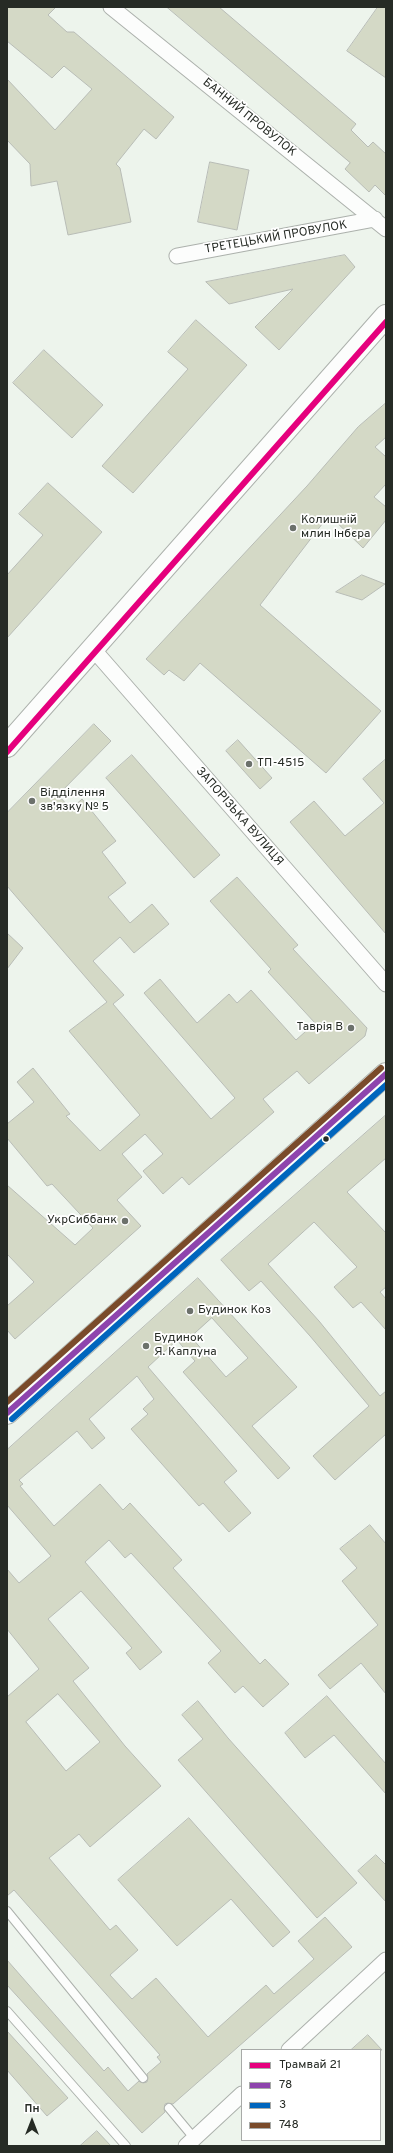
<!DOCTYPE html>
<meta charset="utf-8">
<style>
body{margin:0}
#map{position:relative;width:393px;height:2153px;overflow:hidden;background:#edf4ec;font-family:Overpass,sans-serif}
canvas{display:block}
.frame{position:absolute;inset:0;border:8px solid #262b25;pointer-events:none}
.legend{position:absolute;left:241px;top:2049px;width:140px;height:92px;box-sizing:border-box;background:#fff;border:1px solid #a8aaa8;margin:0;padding:5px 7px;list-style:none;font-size:12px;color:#262b25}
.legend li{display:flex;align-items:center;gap:8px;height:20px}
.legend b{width:20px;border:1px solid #a8aaa8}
.north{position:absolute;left:12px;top:2101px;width:40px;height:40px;-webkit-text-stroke:3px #fff;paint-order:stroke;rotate:0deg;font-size:11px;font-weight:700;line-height:16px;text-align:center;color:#262b25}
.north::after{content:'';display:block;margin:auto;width:14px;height:18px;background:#262b25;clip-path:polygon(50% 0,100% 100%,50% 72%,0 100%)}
</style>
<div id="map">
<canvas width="393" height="2153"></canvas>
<div class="frame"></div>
<ul class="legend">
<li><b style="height:5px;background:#e5007d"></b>Трамвай 21</li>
<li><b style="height:5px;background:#8e44ad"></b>78</li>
<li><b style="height:5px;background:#0065bd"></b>3</li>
<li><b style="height:5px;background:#7a4b2a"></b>748</li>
</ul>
<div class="north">Пн</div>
</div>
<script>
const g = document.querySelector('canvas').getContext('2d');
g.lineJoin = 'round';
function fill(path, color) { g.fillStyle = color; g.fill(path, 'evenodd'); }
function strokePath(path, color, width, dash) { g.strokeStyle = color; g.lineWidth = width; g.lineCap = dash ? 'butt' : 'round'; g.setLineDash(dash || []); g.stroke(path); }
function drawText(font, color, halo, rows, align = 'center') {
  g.font = font + ' Overpass,sans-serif'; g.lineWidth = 3.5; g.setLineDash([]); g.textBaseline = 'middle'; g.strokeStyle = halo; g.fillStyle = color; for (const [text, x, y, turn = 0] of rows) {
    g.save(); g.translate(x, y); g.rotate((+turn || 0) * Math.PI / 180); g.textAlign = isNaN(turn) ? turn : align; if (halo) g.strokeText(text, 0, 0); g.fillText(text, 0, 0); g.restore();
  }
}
const building = new Path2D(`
 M7,7H56L48,15L67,32H74L174,117L156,139L144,129L116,164L120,168L131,222L68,235L57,181L31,186L30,164L7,140V79L55,130L92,89L64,66L52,78L7,41Z
 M167,7H219L356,124L351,130L368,147L373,142L386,154V196L375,185L369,192L345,169L350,163Z
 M378,7H386V78L347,51Z
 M210,162L249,170L237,230L198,222Z
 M345,255L355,267L279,350L255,327L293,289L229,304L206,282Z
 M196,320L247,365L133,493L102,466L188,369L168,352Z
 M44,350L103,405L72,438L13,383Z
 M386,403V437L375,447L386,457V484L374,497L386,507V520L363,548L329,515L260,605L381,711L326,773L200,663L184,681L169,670L164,675L146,659L307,486L358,427Z
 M48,483L102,532L7,638V575L43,535L19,514Z
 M362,575L385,584L362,600L336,592Z
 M94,724L111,741L58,795L71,809L82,799L116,841L102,852L126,883L108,897L130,923L152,904L169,924L134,953L120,937L93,961L124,995L113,1004L211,1119L235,1098L144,993L160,979L197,1023L229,994L237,1003L251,990L296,1040L315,1023L268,972L271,969L210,901L237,877L298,945L293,949L367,1028L365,1036L309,1084L297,1071L263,1099L274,1112L189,1185L182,1177L163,1194L143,1171L163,1154L145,1134L122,1154L142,1177L117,1200L141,1226L15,1339L7,1330V1306L34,1282L7,1254V1185L75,1245L93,1228L52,1184L47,1186L7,1138V1124L34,1102L17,1082L33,1068L70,1114L66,1116L100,1151L140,1115L69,1031L107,1002L7,886V813Z
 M238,740L272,778L260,789L226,751Z
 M132,755L220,855L194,878L106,778Z
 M386,759V934L290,822L314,801L345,836L384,803L363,779Z
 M7,933L23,948L7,969Z
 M386,1115V1158L347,1192L386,1233V1287L380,1292L386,1299V1330L361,1302L353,1308L334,1287L357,1267L314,1222L268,1264L319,1321L380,1396L386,1391V1434L335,1480L313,1456L369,1406L310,1336L261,1281L249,1291L221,1260Z
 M198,1278L297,1387L252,1426L290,1468L278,1479L183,1372L195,1361L177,1340L148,1367L237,1471L224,1482L251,1513L229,1532L203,1503L199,1506L131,1429L148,1414L143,1409L154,1399L137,1376L89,1419L105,1438L92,1449L77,1431L19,1480L23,1484L20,1486L54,1526L100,1484L123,1510L130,1503L182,1560L173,1568L260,1664L265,1659L289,1684L263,1707L243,1686L235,1693L208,1663L221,1651L131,1553L125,1558L109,1540L85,1562L162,1652L140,1670L126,1653L132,1648L81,1591L48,1619L89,1668L73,1681L125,1746L161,1786L90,1847L79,1834L49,1858L110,1930L116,1925L138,1950L110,1975L132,1999L156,1978L208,2037L266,1985L274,1994L314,1959L298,1941L325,1917L352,1947L173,2104L168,2103L165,2104L164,2109L165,2112L142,2133L7,1985V1960L104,2071L108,2067L128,2091L139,2081L143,2083L147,2082L148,2078L147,2074L161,2062L157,2057L160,2055L14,1890L7,1896V1697L39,1669L7,1629V1569L19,1583L51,1556L7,1505V1450ZM212,1318L248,1358L226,1377L191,1337ZM58,1694L100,1742L66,1771L26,1722Z
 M370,1525L386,1544V1694L361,1663L330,1689L318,1675L378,1625L342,1581L357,1568L340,1549Z
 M327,1696L386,1764V1794L334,1735L305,1758L285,1733Z
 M198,1701L228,1738L357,1883L317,1918L178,1760L203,1739L182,1715Z
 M189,1818L290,1932L273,1947L231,1899L177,1946L118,1880Z
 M376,1855L386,1865V1902L358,1871Z
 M7,2031L68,2098L47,2116L7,2070Z
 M368,2035L382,2050H351Z
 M97,2131L111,2146H80Z`);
fill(building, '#d4d9c6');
strokePath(building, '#b8bcb6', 1);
const lane = new Path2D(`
 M7,1911L143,2078
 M7,2011L126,2146
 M169,2108L194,2138`);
const street = new Path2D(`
 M111,7L386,229
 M177,256L375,219
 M93,649L386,984
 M289,2050L386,1960
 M186,2146L242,2094`);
const secondary = new Path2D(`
 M7,1413L386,1074`);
const primary = new Path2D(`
 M7,746L386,316`);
strokePath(lane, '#acb1ac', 10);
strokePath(street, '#acb1ac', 17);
strokePath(secondary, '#acb1ac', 24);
strokePath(primary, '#acb1ac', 24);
strokePath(lane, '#fcfdfc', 8);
strokePath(street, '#fcfdfc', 15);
strokePath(secondary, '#fcfdfc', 22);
strokePath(primary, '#fcfdfc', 22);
strokePath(new Path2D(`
 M7,1413L386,1074`), '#8e44ad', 6);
strokePath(new Path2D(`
 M12,1419L386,1085`), '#0065bd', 6);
strokePath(new Path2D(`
 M7,1402L381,1068`), '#7a4b2a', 6);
strokePath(new Path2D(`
 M7,752L386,322`), '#e5007d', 6);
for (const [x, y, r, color] of [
 [293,528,4,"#6c716b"],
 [249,764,4,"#6c716b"],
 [32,801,4,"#6c716b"],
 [351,1028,4,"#6c716b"],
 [326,1139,3.5,"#262b25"],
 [125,1221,4,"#6c716b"],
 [190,1311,4,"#6c716b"],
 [146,1346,4,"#6c716b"]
]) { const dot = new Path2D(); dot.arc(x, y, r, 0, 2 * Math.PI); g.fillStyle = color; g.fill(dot); strokePath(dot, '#fff', 1.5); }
drawText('12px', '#262b25', '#fff', [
 ["БАННИЙ ПРОВУЛОК",249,118,39],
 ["ТРЕТЕЦЬКИЙ ПРОВУЛОК",276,238,-10],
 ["ЗАПОРІЗЬКА ВУЛИЦЯ",239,817,49]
]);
drawText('12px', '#262b25', '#fff', [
 ["Колишній",301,521],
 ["млин Інбєра",301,535],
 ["ТП-4515",257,764],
 ["Відділення",40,794],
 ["зв'язку № 5",40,808],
 ["Таврія В",343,1028,"right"],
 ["УкрСиббанк",117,1221,"right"],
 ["Будинок Коз",198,1311],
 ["Будинок",154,1339],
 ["Я. Каплуна",154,1353]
], 'left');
</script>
